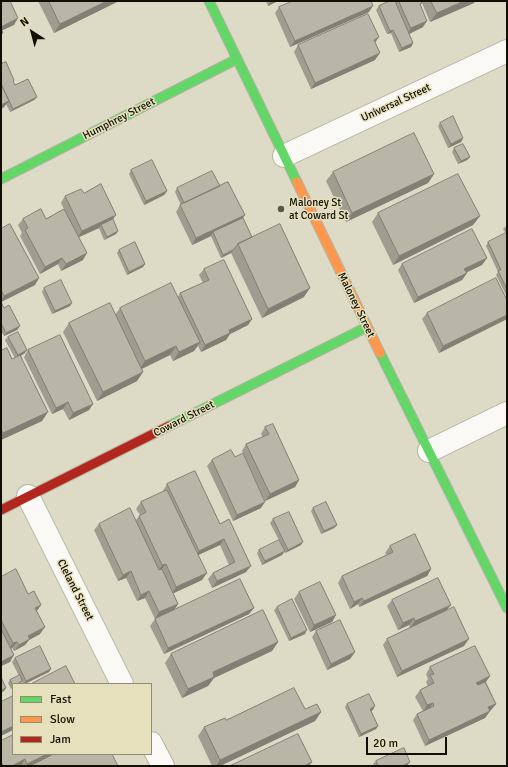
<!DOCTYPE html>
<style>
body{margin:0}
#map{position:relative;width:508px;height:767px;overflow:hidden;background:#dddac6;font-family:Signika,sans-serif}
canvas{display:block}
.frame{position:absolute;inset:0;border:2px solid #110f04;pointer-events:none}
.legend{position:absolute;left:12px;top:683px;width:140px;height:72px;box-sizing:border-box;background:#e6e0bd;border:1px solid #918c73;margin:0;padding:5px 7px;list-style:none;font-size:12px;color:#110f04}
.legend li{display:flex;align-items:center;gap:8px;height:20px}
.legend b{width:20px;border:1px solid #918c73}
.north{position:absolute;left:12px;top:12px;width:40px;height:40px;-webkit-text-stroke:3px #e6e0bd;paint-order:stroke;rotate:324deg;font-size:11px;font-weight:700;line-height:16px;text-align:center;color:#110f04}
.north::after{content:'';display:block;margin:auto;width:14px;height:18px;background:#110f04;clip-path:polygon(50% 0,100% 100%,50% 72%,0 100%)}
.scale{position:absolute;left:366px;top:737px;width:81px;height:18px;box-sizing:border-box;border:2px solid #110f04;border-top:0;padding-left:5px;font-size:12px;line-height:14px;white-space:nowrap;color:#110f04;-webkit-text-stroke:3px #e6e0bd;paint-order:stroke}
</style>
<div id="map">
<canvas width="508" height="767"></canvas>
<div class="frame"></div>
<ul class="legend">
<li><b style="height:5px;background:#63d668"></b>Fast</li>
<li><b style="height:5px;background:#ff974d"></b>Slow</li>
<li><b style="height:5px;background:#b3261e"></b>Jam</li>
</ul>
<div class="north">N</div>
<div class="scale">20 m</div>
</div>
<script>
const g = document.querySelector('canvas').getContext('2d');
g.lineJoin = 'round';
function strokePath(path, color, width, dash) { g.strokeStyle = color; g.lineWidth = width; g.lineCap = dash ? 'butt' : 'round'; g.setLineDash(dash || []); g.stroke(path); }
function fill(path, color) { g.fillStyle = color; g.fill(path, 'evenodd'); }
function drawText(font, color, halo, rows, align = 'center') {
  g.font = font + ' Signika,sans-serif'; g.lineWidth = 3; g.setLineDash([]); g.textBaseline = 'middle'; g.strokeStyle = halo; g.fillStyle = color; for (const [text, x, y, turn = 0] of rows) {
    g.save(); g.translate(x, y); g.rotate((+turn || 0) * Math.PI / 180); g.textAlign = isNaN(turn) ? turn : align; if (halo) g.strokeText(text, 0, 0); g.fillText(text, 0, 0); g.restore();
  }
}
const street = new Path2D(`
 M284,156L507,51
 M429,451L507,413
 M28,496L122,684
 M151,743L163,766`);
const fast = new Path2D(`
 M209,1L297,182
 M1,179L237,59
 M380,353L507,608
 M169,426L367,327`);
const slow = new Path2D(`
 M297,182L380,353`);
const jam = new Path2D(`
 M1,510L169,426`);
strokePath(street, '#b5b3a3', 24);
strokePath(fast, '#b5b3a3', 11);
strokePath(slow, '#b5b3a3', 11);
strokePath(jam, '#b5b3a3', 11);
strokePath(street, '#faf9f6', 22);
strokePath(fast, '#63d668', 9);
strokePath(slow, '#ff974d', 9);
strokePath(jam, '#b3261e', 9);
fill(new Path2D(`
 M38,1H119L54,33Z
 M266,1H278L268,6Z
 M390,1H475L474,3L430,22L422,3L420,5L423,27L409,34L413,43L411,47L399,52L391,33L387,34L376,10L379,6Z
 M279,7L369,12L290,47L275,13Z
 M375,43V60L311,89L294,52L298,45Z
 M1,64L15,85L37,97L34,100L10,112L6,104L4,107L1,109Z
 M440,123L463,138L461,142L448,148L438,126Z
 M454,148L470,157L467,160L458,164L452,152Z
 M131,170L167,191L164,195L144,205L129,174Z
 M333,172L434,174L428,183L346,222L326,181Z
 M220,186L245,215L243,218L252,237L304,297L262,318L231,253L221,258L211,236L192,245L176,212L180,205H181L175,192L177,188Z
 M84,193L113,219L116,234L104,240L99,228L79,237L83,260L61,271L58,264L40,274L20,236L22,233L18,225L23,219H46L64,209L61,203L65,196Z
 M378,213L480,216L473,225L393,265L372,222Z
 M507,225V297L496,275L498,272L486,246L488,242L506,234L503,229Z
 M1,229L35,285L1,302L4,308L20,326L17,330L4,336L1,331Z
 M119,250L145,264L143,267L127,275L117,253Z
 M487,258L482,265L466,273H467L462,280L414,303L398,270L402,264Z
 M204,269L252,319L248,325L230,334L226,340L201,352L198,346L194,351L173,361L170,355L142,369L143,372L137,381L97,401L63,332L69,323L115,315L120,308L178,297L180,293L203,283L199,275Z
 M44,288L70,306L52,314L42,292Z
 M507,300V319L439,353L422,319L427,313Z
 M8,337L25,353L21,356L42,421L1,440V351L12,359L15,358L5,340Z
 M28,350L93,404L89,410L69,420L63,409L52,414L24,357Z
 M265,427L299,480L295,487L265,501L242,451L246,444L263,437L261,434Z
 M212,460L261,508L233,521L207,466Z
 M167,484L220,524L246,572L212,588L208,579L213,573L229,565L220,545L198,555L202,580L173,593L178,604L174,610L155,619L145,598L137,601L126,578L118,581L94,530L99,524L136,520L140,515L136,509L141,502L163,492V491Z
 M313,508L337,525L334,528L321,534L311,511Z
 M273,519L301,545L285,553L284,551L282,555L262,565L257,553L259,550L281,544L270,523Z
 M390,546L431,569L427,576L359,607L358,604L350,609L338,583L342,576L387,555L385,553Z
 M1,577L37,611L40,634L29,640L25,645L14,651L12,648L11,649L10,662L1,666Z
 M299,592L336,615L332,622L310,632L294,599Z
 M392,600L446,611L464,646L397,677L383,645L387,639L410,628L409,625L398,630L387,606Z
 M277,607L305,634L289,641L274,610Z
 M254,608L249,614L164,654L150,626L155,619Z
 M316,631L355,652L350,659L327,670L312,637Z
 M278,642L272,651L214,678L208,686L182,698L165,663L171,654Z
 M15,658L51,669L49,672L25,684H23L22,682L20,684H13V688L11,689L8,683L10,680L19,676L12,662Z
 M430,667L490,676L486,682L496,704L491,710L490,711L485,718L425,746L413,720L417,714L423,711L415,697L420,690L428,686L426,682L428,679L426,674Z
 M347,704L373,710L371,711L378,726L376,729L359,737L345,707Z
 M305,709L321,712L315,721L220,766H212L198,736L204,727L226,720Z
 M1,741L118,766H1Z
 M376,761L408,765L407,766H374L373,764Z`), '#9f9d90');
fill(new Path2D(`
 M107,1H119L54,33L60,24Z
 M271,1H278L268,6Z
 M464,1H475L474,3L430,22L437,13Z
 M373,6L369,12L290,47L295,41Z
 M18,18L14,25L1,31V27Z
 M427,21L423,27L407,35L411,28Z
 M393,30L391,33L387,34L390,31Z
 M379,37L374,44V40Z
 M413,43L411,47L399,52L402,48Z
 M380,53L375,60L311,89L315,83Z
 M37,97L34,100L10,112L13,109Z
 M9,101L4,107L1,109V105Z
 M463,138L461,142L448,148L451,144Z
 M470,157L467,160L458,164L461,161Z
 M434,174L428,183L346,222L352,213Z
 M167,191L164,195L144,205L146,201Z
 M116,215L111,222L101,225L99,228L77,238L82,231Z
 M245,215L240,221L213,232L211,236L192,245L196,238Z
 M480,216L473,225L393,265L399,256Z
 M118,231L116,234L104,240L107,237Z
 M233,250L231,253L221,258L223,255Z
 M87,253L83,260L61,271L66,264Z
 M62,258L58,264L40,274L45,267Z
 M487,258L482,265L460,275L464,269Z
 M145,264L143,267L127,275L129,272Z
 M467,273L462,280L414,303L418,297Z
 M39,278L35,285L1,302V301L4,296Z
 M310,288L304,297L262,318L268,309Z
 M72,303L70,306L52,314L55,311Z
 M507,315V319L439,353L443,346Z
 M252,319L248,325L230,334L226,340L201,352L205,345L229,330Z
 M20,326L17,330L4,336L6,333Z
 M200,342L194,351L173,361L179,352Z
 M176,346L170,355L139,370L145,361Z
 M27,350L25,353L15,359L18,355Z
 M143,372L137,381L97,401L103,392Z
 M68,402L63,409L52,414L56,408Z
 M93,404L89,410L69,420L73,413Z
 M48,412L42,421L1,440V437L3,433Z
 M299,480L295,487L265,501L270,494Z
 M265,502L261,508L233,521L237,515Z
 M337,525L334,528L321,534L324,531Z
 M224,539L220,545L194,557L199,551Z
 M303,542L301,545L285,553L288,550Z
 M285,551L282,555L262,565L265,561Z
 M166,564L161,570L158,572L162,565Z
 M251,566L246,572L212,588L217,581Z
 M431,569L427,576L359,607L364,601Z
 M131,571L126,578L118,581L123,575Z
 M207,573L202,580L172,594L176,587Z
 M149,591L145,598L137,601L141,595Z
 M362,598L358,604L350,609L354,602Z
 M178,604L174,610L155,619L159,612Z
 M41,605L37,611L35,608Z
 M451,605L446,611L410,628L415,621Z
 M254,608L249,614L164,654L168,648Z
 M336,615L332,622L310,632L314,625Z
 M414,618L409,625L398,630L403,623Z
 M45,627L40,634L29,640L25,645L14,651L19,645L28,636Z
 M307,630L305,634L289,641L291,638Z
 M469,639L464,646L397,677L402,671Z
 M17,642L12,648L8,650L13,643Z
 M278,642L272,651L214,678L208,686L182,698L188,689L213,672Z
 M355,652L350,659L327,670L331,664Z
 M14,655L10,662L1,666V662Z
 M51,669L49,672L24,684L26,681Z
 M490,676L485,683L472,689L476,683Z
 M6,688L4,691L1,693V690Z
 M433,703L429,709L423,712L427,705Z
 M496,704L491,710L484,714L488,707Z
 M375,706L373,710L368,713L370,709Z
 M490,711L485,718L425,746L429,740Z
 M321,712L315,721L220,766H216L220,760Z
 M13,726V730L1,736V732Z
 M378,726L376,729L359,737L361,734Z
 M47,754H55L31,766H26L27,764Z
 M25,759L21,766H12Z
 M312,762L309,766H304Z
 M410,762L407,766H402Z`), '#827f75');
const building = new Path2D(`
 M1,1H10L18,18L1,27Z
 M49,1H107L60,24Z
 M293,1H371L373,6L295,41L279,7Z
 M390,1H395L413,43L402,48L393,30L390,31L379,6Z
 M399,1H421L422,3L420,4L427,21L411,28Z
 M431,1H464L437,13Z
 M368,14L379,37L374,40L380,53L315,83L298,45Z
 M1,28L3,33L1,34Z
 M6,62L14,80L13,81L15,85L28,79L37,97L13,109L1,84V64Z
 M1,84L9,101L1,105Z
 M453,116L463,138L451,144L440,123Z
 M414,133L434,174L352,213L333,172Z
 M463,144L470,157L461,161L454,148Z
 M152,160L167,191L146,201L131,170Z
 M212,171L220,186L184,203L177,188Z
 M458,174L480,216L399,256L378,213Z
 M228,182L245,215L196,238L180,205Z
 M101,184L116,215L82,231L65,196L81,189L84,193Z
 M41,209L46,219L64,209L87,253L66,264L62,258L45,267L25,230L28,228L23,219Z
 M243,218L252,237L238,244L233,250L223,255L213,232Z
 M113,219L118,231L107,237L101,225Z
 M10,224L39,278L4,296L1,290V229Z
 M280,224L310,288L268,309L238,244Z
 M472,229L487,258L464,269L467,273L418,297L402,264Z
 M506,233L507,234V289L498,271L501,270L488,242Z
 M135,242L145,264L129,272L119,250Z
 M224,260L252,319L229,330L230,333L205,345L180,293L209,280L204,269Z
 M496,278L507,300V315L443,346L427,313Z
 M61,280L72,303L55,311L44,288Z
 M171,283L200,342L179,352L176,346L145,361L120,308Z
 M1,302L4,308L9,305L20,326L6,333L2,325L1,326Z
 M110,303L143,372L103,392L69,323Z
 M18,332L27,350L18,355L8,337Z
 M60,335L93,404L73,413L68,402L56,408L28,350Z
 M7,348L12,359L20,355L48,412L3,433L1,429V351Z
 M273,424L299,480L270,494L246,444L269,434L265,427Z
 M231,450L235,457L243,453L265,502L237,515L212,460Z
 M195,471L220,524L229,519L251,566L217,581L213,573L235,562L224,539L199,551L167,484Z
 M167,490L207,573L176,587L166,564L162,565L139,516L146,512L141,502Z
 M326,502L337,525L324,531L313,508Z
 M130,508L159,570L162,569L178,604L159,612L149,591L141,595L131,571L123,575L99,524Z
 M289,512L303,542L288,550L273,519Z
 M415,534L431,569L364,601L362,598L354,602L342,576L393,552L390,546Z
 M279,540L285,551L265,561L259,550Z
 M16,569L28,594L34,591L41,605L35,608L45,627L28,636L30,639L19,645L17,642L13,643L1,620V577Z
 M438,578L451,605L415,621L414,618L403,623L392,600Z
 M240,579L254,608L168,648L155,619Z
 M320,582L336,615L314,625L299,592Z
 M292,599L307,630L291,638L277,607Z
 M454,607L469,639L402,671L387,639Z
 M263,610L278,642L213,672L214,677L188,689L171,654Z
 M340,620L355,652L331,664L316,631Z
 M1,629L14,655L1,662Z
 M40,646L51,669L26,681L15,658Z
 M475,646L490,676L476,683L478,685L485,682L496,704L488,707L490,711L429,740L417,714L434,706L433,703L427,705L420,690L434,683L430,675L434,674L430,667Z
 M66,666L75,684H31Z
 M20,675L22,681L17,684H13V685L10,680Z
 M1,677L6,688L1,690Z
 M294,688L305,709L317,704L321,712L220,760L204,727L225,718L226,720Z
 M369,694L375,706L370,709L378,726L361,734L347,704Z
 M13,696V726L1,732V702Z
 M298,734L312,762L304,766H230Z
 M13,735V754H47L27,764L25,759L12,766H3L1,761V741Z
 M404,748L410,762L402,766H378L376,761Z
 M54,754H112L118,766H30Z`);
fill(building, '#b9b6a7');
strokePath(building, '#827f75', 1);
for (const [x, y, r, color] of [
 [281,209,4,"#585648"]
]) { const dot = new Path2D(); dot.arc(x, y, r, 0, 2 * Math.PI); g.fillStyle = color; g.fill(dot); strokePath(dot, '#e6e0bd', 1.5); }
drawText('11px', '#110f04', '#e6e0bd', [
 ["Universal Street",396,103,-25],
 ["Humphrey Street",119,119,-27],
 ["Maloney Street",356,305,64],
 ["Coward Street",184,419,-27],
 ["Cleland Street",75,590,63]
]);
drawText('11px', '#110f04', '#e6e0bd', [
 ["Maloney St",289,203],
 ["at Coward St",289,216]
], 'left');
</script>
